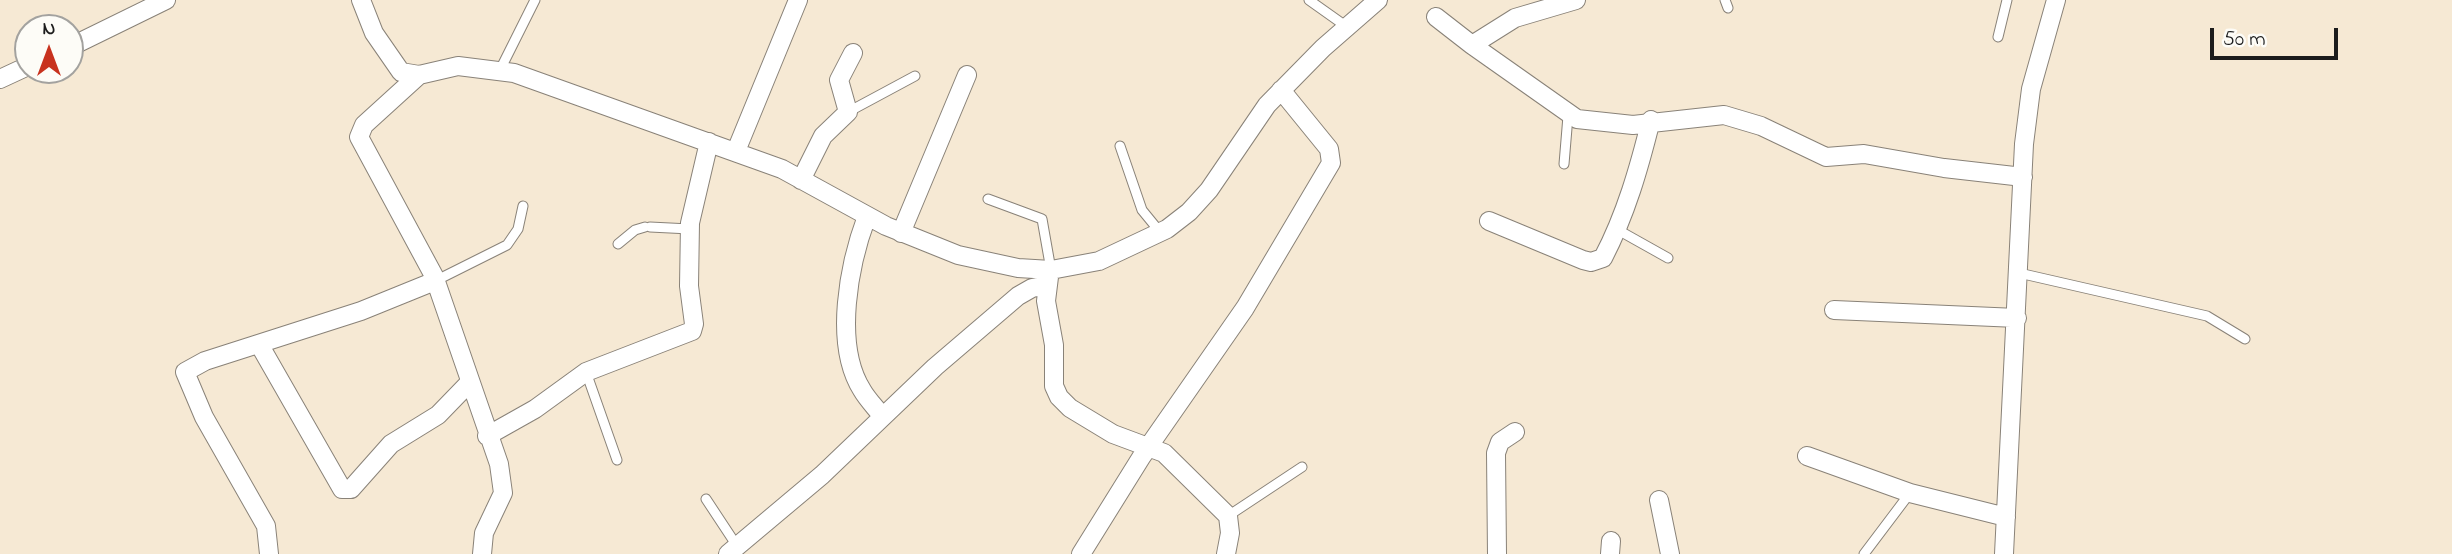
<!DOCTYPE html>
<style>
body{margin:0}
#map{position:relative;width:2452px;height:554px;overflow:hidden;background:#f6e9d4;font-family:"Indie Flower",sans-serif}
canvas{display:block}
.north{position:absolute;left:14px;top:14px;width:70px;height:70px;box-sizing:border-box;background:#fdfcf7;border:2px solid #a3a29f;border-radius:50%;rotate:0deg;font-size:19px;font-weight:700;line-height:28px;text-align:center;color:#1c1c1c}
.north::after{content:'';display:block;margin:auto;width:24px;height:32px;background:#c8321e;clip-path:polygon(50% 0,100% 100%,50% 72%,0 100%)}
.scale{position:absolute;left:2210px;top:28px;width:128px;height:32px;box-sizing:border-box;border:4px solid #1c1c1c;border-top:0;padding-left:9px;font-size:21px;line-height:24px;white-space:nowrap;color:#1c1c1c;-webkit-text-stroke:5px #fdfcf7;paint-order:stroke}
</style>
<div id="map">
<canvas width="2452" height="554"></canvas>
<div class="north">N</div>
<div class="scale">50 m</div>
</div>
<script>
const g = document.querySelector('canvas').getContext('2d');
g.lineJoin = 'round';
function strokePath(path, color, width, dash) { g.strokeStyle = color; g.lineWidth = width; g.lineCap = dash ? 'butt' : 'round'; g.setLineDash(dash || []); g.stroke(path); }
const lane = new Path2D(`
 M1309,0L1347,27
 M1725,0L1728,8
 M1998,37L2007,0
 M500,70L535,0
 M848,112L915,76
 M1120,146L1142,210L1160,232
 M1564,164L1568,116
 M988,199L1042,219L1051,270
 M650,227L690,229
 M1618,230L1668,258
 M618,244L635,230L645,227
 M2019,273L2207,316L2245,339
 M435,281L507,245L518,229L523,206
 M586,372L617,460
 M706,499L737,546
 M1228,516L1302,467
 M1864,554L1910,493`);
const street = new Path2D(`
 M361,0L374,33L401,72L419,75L458,66L514,73L782,169L886,226L958,255L1018,268L1051,270L1099,261L1167,229L1189,212L1209,190L1267,105L1323,48L1378,0
 M1576,0L1515,18L1472,45L1577,119L1633,125L1724,115L1761,126L1826,157L1864,154L1944,168L2023,177
 M1436,17L1472,45
 M70,47L166,0
 M419,75L364,125L359,137L434,276L499,464L503,493L484,533L482,554
 M0,79L28,66
 M736,151L798,0
 M801,180L823,136L848,112L839,80L853,53
 M867,216C849,264 833,344 862,390C867,399 876,408 882,416
 M1489,221L1583,260L1591,262L1603,258C1626,214 1639,168 1651,120
 M901,233L967,75
 M1049,277L1046,301L1054,345V386L1059,397L1070,408L1113,434L1164,453L1228,516L1230,533L1226,554
 M1834,310L2017,318
 M259,344L342,489H351L391,444L438,415L469,383
 M487,436L535,409L586,372L692,331L694,324L689,286L690,223L709,142
 M1807,456L1910,493L2006,517
 M1659,500L1670,554
 M269,554L266,526L204,417L185,372L205,361L361,311L435,281
 M728,554L822,475L935,367L1018,296L1032,288L1048,285
 M1081,554L1142,456L1245,308L1331,163L1329,149L1281,90
 M1497,554L1496,453L1500,442L1515,432
 M1610,554L1611,541
 M2004,554L2024,144L2031,89L2056,0`);
strokePath(lane, '#898278', 11);
strokePath(street, '#898278', 20);
strokePath(lane, '#fff', 9);
strokePath(street, '#fff', 18);
</script>
